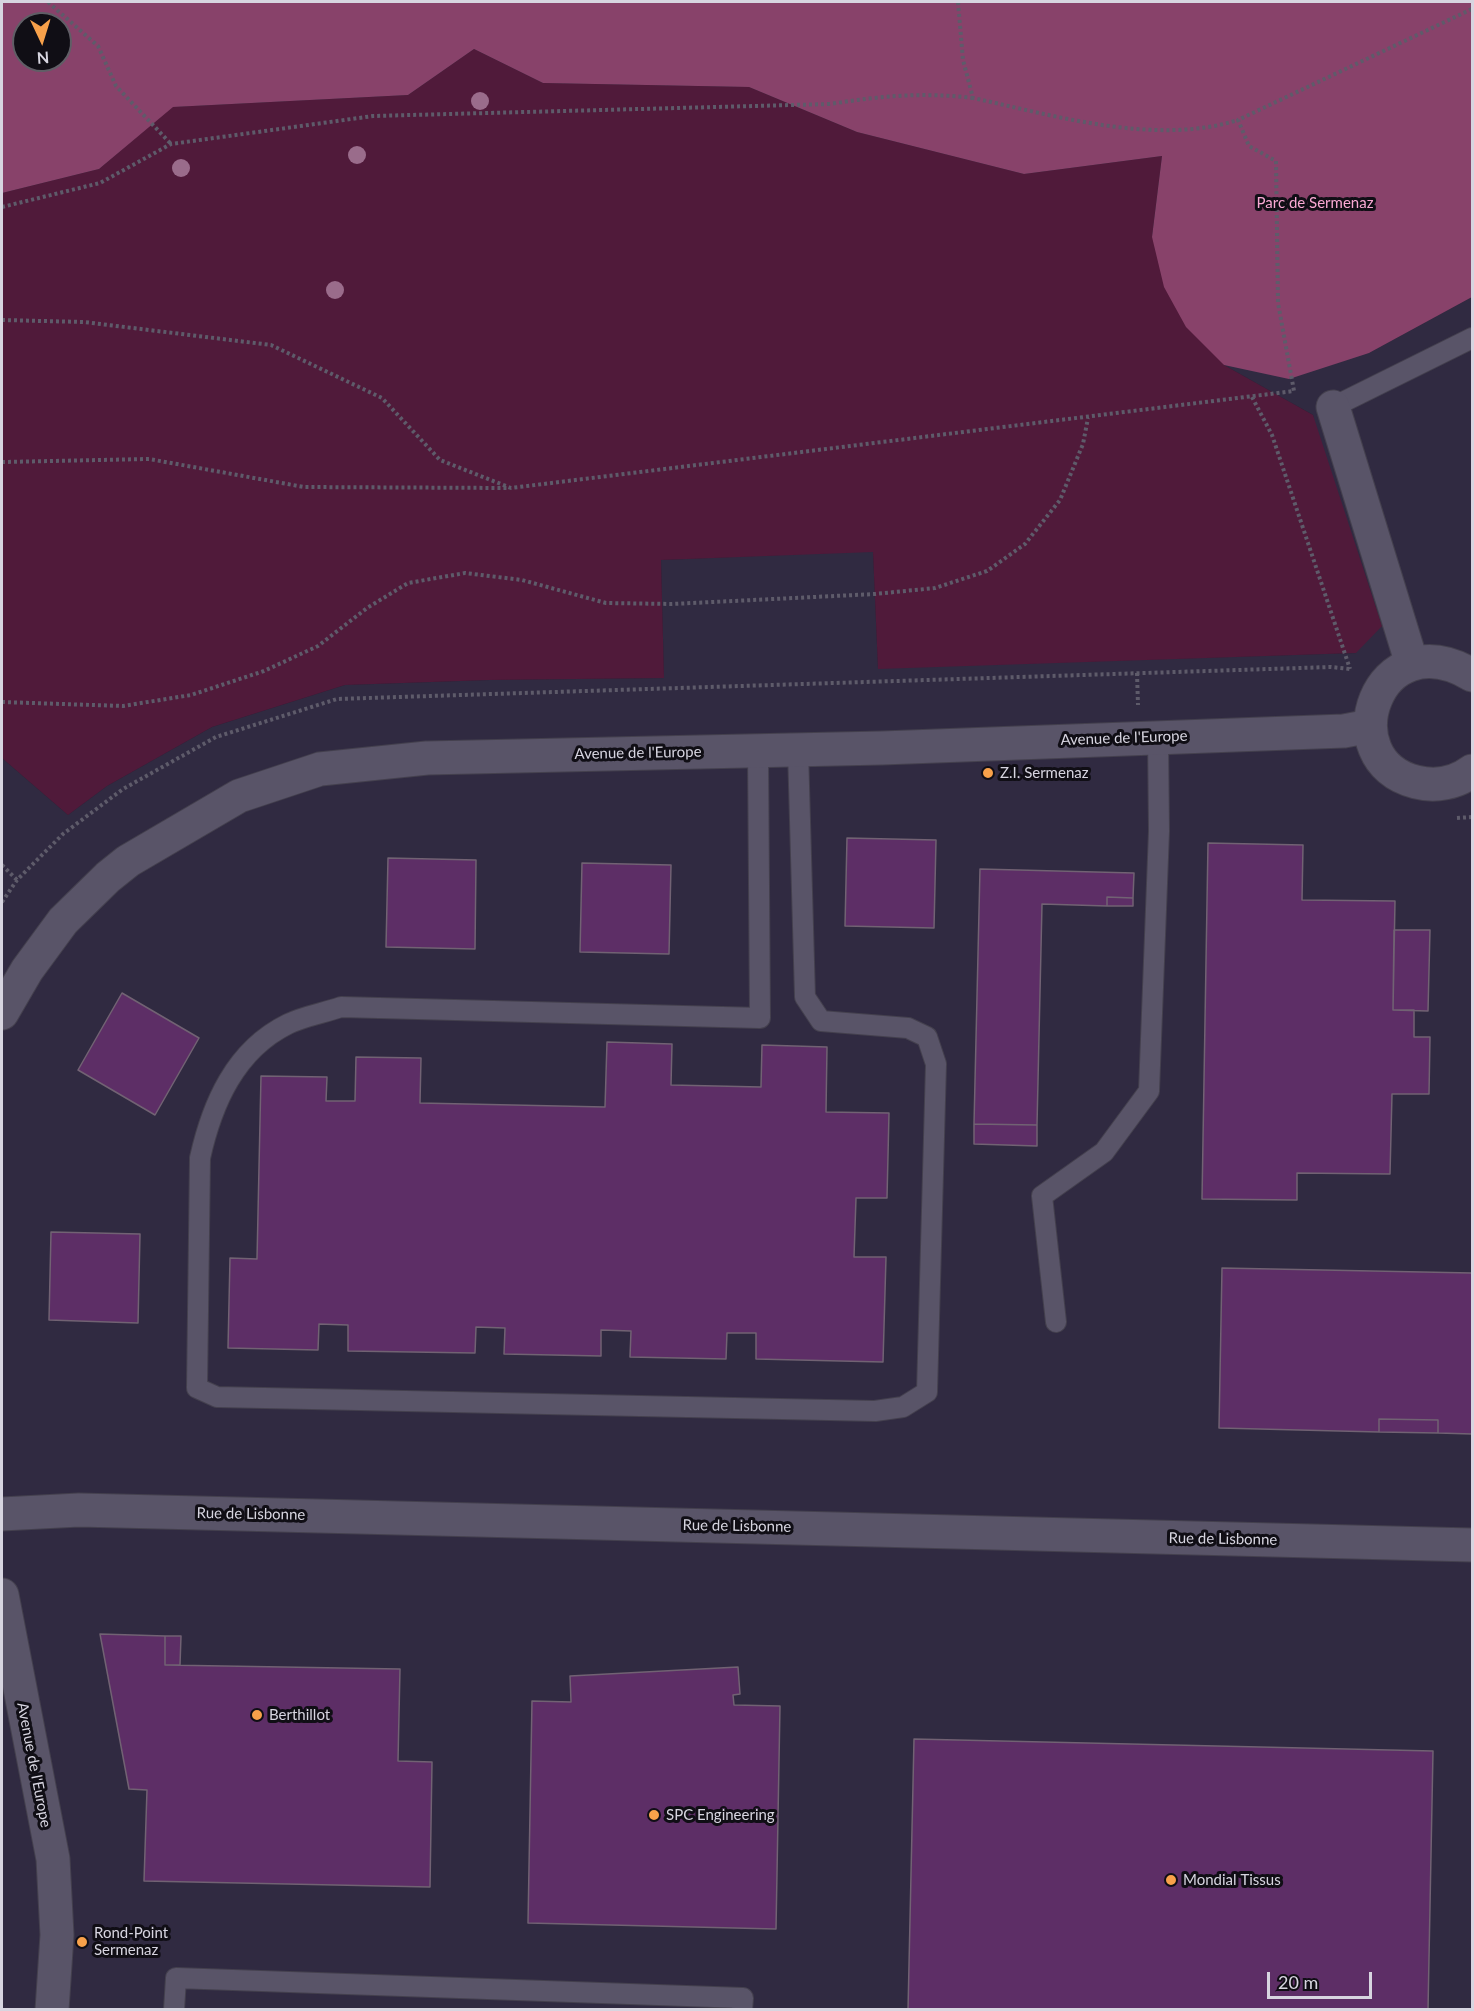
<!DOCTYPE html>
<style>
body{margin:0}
#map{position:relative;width:1474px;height:2011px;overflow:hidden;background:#272334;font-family:Lato,sans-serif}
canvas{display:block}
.frame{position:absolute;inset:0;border:3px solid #d7d5e0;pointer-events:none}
.north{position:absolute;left:12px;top:12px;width:60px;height:60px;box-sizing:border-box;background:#100e15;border:2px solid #605e66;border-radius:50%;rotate:176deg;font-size:16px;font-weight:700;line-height:24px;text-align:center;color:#d7d5e0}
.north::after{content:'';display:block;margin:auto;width:21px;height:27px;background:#f8a14a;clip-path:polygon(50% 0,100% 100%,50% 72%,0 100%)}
.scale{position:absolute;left:1267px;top:1972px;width:105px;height:27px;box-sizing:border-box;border:3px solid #d7d5e0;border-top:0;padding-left:8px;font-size:18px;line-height:21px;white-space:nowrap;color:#d7d5e0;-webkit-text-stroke:4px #100e15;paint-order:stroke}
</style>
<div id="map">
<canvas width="1474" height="2011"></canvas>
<div class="frame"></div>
<div class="north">N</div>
<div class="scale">20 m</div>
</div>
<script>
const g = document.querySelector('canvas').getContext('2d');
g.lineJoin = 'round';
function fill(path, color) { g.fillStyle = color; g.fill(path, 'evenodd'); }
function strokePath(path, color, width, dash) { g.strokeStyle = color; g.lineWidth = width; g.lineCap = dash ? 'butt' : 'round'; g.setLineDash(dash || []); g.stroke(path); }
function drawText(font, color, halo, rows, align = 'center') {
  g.font = font + ' Lato,sans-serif'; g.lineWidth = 6; g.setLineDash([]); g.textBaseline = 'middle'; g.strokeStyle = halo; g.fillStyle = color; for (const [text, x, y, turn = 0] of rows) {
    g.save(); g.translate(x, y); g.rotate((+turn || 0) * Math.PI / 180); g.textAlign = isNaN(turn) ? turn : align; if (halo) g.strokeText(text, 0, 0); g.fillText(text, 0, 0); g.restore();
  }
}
fill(new Path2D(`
 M1472,297V2009H2V758L68,815L107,786L212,727L345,685L489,680L664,678L661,560L873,551L878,668L1356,653L1313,415L1224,365L1369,353Z`), '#302a41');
fill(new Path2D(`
 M474,49L543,83L749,87L857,132L1024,174L1162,156L1152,237L1224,365L1313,415L1382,626L1356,653L878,669L873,552L661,560L664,678L489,680L345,685L212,727L107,786L68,815L2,758V193L99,169L172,107L408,95Z`), '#501a3a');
fill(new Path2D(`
 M2,2H1472V297L1369,353L1289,379L1224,365L1186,327L1164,287L1152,237L1162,156L1024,174L857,132L749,87L543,83L474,49L408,95L173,107L99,169L2,193ZM24,24H60V60H24Z`), '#88426a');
const building = new Path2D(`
 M847,838L936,840L934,928L845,926Z
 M1208,843L1303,845L1302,900L1395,901L1393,1010H1414V1037H1430L1429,1094H1392L1390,1174L1297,1173V1200L1202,1199Z
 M388,858L476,860L475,949L386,947Z
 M582,863L671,865L669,954L580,952Z
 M980,869L1134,873L1133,898L1107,897V906L1042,904L1037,1125L974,1124Z
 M1107,897L1133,898V906H1107Z
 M1394,930H1430L1428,1011L1393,1010Z
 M122,993L199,1038L155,1115L78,1070Z
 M607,1042L672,1044L671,1085L761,1087L762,1045L827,1047L826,1112L889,1113L887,1198H856L854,1257H886L883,1362L756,1359V1333H727L726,1359L630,1357L631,1331L601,1330V1356L504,1354L505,1328L476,1327L475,1353L348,1351V1325L319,1324L318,1350L228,1348L230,1258L257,1259L261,1076L327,1077L326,1101H355L356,1057L421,1058L420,1103L605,1107Z
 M974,1124L1037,1125V1146L974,1144Z
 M51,1232L140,1234L138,1323L49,1320Z
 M1222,1268L1472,1273V1434L1438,1433V1420L1379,1419V1432L1219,1428Z
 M1379,1419L1438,1420V1433L1379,1432Z
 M100,1634L165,1636V1665L400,1669L398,1761L432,1762L430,1887L144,1881L147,1790L129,1789Z
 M165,1636H181L180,1665H165Z
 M738,1667L740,1694L733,1695L734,1705L780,1706L776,1929L528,1923L532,1701L571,1702L570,1676Z
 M914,1739L1433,1751L1428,2010H908Z`);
fill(building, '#5d2e66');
strokePath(building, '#716273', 1.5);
const service = new Path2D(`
 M1333,407L1472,338
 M758,751L760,1018L341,1007C324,1013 304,1016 288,1024C235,1050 212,1104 200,1158L197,1388L217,1397L875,1411L903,1407L927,1392L936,1064L927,1037L908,1028L821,1021L805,997L798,750
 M1056,1322L1042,1196L1104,1152L1149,1091L1159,831L1158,736
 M174,2010L176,1978L743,1998L742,2010`);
const minor = new Path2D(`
 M1333,407L1412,664
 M1472,675C1376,618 1330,761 1416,782C1436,787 1456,783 1472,771
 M2,1013L27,970L63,921L108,877L128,861L239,796L320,769L427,758L882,748L1344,731L1370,726
 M2,1514L79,1510L1472,1545
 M2,1595L53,1859L57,1935L52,2010`);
strokePath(service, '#44404e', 22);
strokePath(minor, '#44404e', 35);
strokePath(new Path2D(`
 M48,2L98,46L116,86L171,144
 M958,2L963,60L973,98C1056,116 1156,146 1238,120
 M2,207L100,183L171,144L373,116L830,104C881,96 922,92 973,98
 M2,320L84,322L271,345L382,398L440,460L511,488L1294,391L1278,303L1276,161L1249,146L1238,120L1472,9
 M1252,397L1272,435L1350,669
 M2,462L149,459L304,487L507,488
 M1137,673L1138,705
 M2,702L123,706L191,695L264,671L318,646L367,608L408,583L465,573L522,580L606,603L672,604L875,594L935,588L987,571L1025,544L1060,500L1083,444L1088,418
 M1457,818L1472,817
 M2,865L17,880
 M2,902L17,880L63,834L123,789L216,737L337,699L1331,667L1350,669`), '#5e5b6a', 4, [3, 3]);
strokePath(service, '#595468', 20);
strokePath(minor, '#595468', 33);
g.fillStyle = '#9a6c8b';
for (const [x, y] of [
 [480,101],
 [357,155],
 [181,168],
 [335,290]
]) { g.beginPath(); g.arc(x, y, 9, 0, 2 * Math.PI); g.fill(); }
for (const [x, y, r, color] of [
 [988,773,6,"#f8a14a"],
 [257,1715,6,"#f8a14a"],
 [654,1815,6,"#f8a14a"],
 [1171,1880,6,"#f8a14a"],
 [82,1942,6,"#f8a14a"]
]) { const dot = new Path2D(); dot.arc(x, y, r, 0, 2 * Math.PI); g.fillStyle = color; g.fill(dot); strokePath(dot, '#100e15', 2); }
drawText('15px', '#f9a8d3', '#100e15', [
 ["Parc de Sermenaz",1315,203]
]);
drawText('15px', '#d7d5e0', '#100e15', [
 ["Avenue de l'Europe",1124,738,-2],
 ["Avenue de l'Europe",638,753,-1],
 ["Rue de Lisbonne",251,1514,1],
 ["Rue de Lisbonne",737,1526,1],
 ["Rue de Lisbonne",1223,1539,1],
 ["Avenue de l'Europe",34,1765,79]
]);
drawText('15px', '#d7d5e0', '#100e15', [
 ["Z.I. Sermenaz",1000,773],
 ["Berthillot",269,1715],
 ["SPC Engineering",666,1815],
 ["Mondial Tissus",1183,1880],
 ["Rond-Point",94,1933],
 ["Sermenaz",94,1950]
], 'left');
</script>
